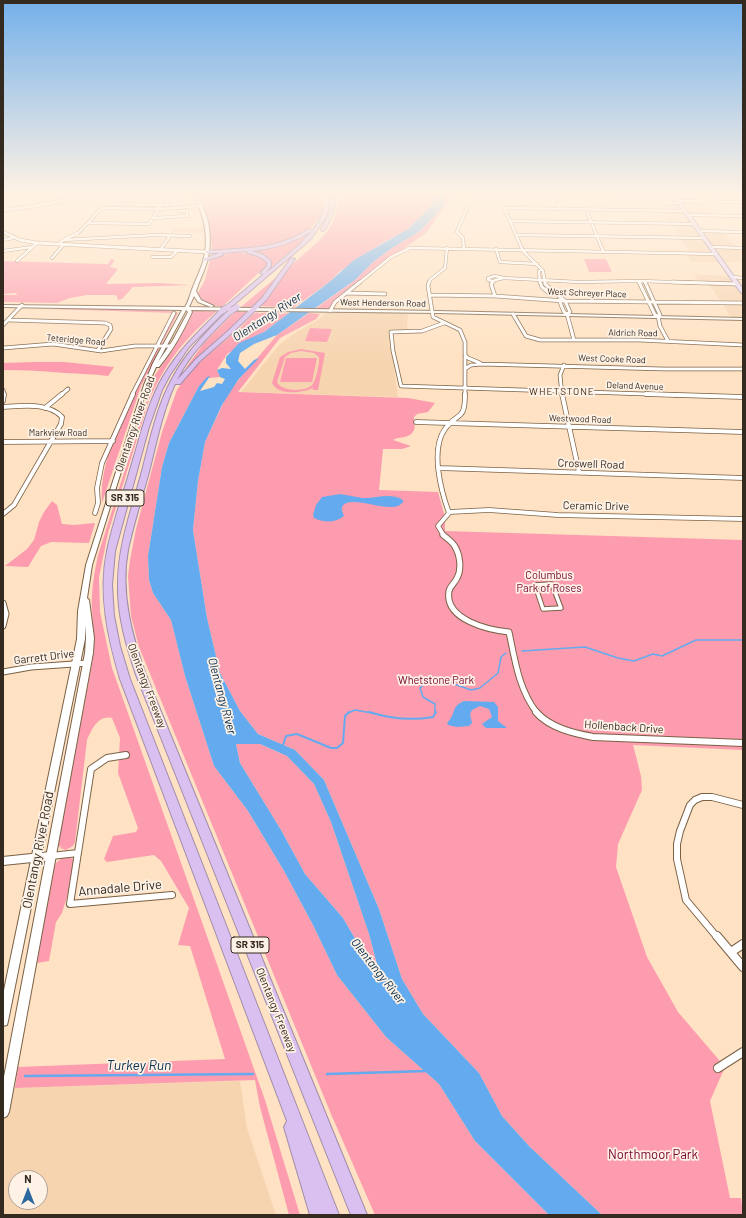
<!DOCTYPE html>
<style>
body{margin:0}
#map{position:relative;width:746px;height:1218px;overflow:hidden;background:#ffe2c3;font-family:Barlow,sans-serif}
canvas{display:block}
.frame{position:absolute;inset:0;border:4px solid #352a1f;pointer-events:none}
.north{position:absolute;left:8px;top:1170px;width:40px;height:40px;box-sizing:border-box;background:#fef2e6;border:1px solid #aea296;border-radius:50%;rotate:0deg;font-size:11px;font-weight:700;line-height:16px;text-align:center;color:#352a1f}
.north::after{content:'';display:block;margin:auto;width:14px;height:18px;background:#2a689f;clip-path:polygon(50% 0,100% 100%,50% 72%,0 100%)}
</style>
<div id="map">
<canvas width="746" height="1218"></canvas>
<div class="frame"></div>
<div class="north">N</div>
</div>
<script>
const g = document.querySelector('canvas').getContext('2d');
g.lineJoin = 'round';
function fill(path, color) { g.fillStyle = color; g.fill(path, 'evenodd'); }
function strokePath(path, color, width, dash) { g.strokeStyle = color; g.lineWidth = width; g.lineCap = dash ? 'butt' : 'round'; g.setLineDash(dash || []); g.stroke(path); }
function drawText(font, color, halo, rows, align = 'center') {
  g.font = font + ' Barlow,sans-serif'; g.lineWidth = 3.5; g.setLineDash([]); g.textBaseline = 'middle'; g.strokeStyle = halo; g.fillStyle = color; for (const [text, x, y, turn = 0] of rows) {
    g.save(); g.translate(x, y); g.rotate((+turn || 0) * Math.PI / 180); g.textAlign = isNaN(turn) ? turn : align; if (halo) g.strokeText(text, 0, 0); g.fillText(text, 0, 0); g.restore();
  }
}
fill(new Path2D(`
 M3,194H113L38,207L32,200L3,202Z
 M672,194H696L712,215H688L700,231H724L736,247H741L743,250V262H691L686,253L690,252L657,203H679Z
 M204,227L205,233L171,232L172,228Z
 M694,274L743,277V320H733L709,284H700Z
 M367,312L408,313L407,330H391L392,354L398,397L241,392L279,345L293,334L319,319L326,313Z
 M240,1081L247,1128L276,1215H3V1096L15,1088ZM16,1178H40V1202H16Z`), '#f6d4b0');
fill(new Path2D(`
 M195,194H322C330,247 252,248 217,250L212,249C210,231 210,206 195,194Z
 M339,194H430L434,200L433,204L408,229L382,243L339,272L328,283L293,308L260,306V304C272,297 276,283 285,273C311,242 336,240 339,194Z
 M442,194H449L450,200L426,233L379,266L328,309H315L355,280L373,262L392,248L420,231L442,208L445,200Z
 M308,233L299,244L271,267H270V260L264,256L242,251C265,248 289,246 308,233Z
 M231,253C245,252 256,254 267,262L268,264L222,307L201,302L198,296V293L205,280L210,260L218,256Z
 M111,259L115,260L110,267L118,269L106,284L160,283L191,285L133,287L122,299L118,300L116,295H87L70,298L57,303L3,302V295H16L17,293L3,294V261L105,264H108Z
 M584,259H606L612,272H589Z
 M280,274L274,285L254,307H241Z
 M51,309C64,307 171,308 178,313L161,345L159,344L174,313Z
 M194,311H217C185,338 164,364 148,403L108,533L99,577L100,612L112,668L265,1100L300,1215H289L260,1107L255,1080L15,1088L18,1067L225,1059L190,946L178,945L189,908L161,861L154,855L107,862L104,859L113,836L136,832L138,828L118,773L120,738L112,718C98,715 92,729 87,740L75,842L73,846L66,850L60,848L62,846L59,847L58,845L93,658C95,642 93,627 92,611C91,592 94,574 98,555L155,375L172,351L191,313Z
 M236,311L247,312L235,326L185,369L204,343Z
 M258,312V313L261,314L260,313L282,312L278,314L289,313L264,332L227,354L217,370L220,377L209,378V377L199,386L169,443L162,467L148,556L149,580L153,593L171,620L185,676L214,766L248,811L284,871L313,925L337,975L386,1037L439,1084L475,1141L549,1215H375L331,1114L139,647L131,616L128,576L130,560L136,529L162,432L177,390L185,378L194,367L240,328L253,314Z
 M309,313L320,314L316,319L280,338L238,392L408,398L435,403L428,412L417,414L414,417C413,421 416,426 414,430C410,439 400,436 393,440L411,446L402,449H383L379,490L438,492L445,517V531L743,540V750L633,745L641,776L642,790L618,844L616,867L647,957L678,1012L725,1067L710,1101L730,1198H741L743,1215H602L529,1146L502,1116L479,1073L423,1014L402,979L379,909L324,780L295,750L258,734L240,711L220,673L207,618L193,530L198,481L205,442L229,391L277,335Z
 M310,328L332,329L327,342L305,341Z
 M160,348L141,386L102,503C98,454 135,392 157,349Z
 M301,349L325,353L318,390H313V388C302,393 278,396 272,383L280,357L288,352ZM301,351L314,353L319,357C320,362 316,381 312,385C305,392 282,392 277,382L285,357L291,353Z
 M286,358H317L312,382H280Z
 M34,362H64L114,367L108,376C94,374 80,374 65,373C44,371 24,370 3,370V363Z
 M52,501L57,505L62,524L74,525L95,523L89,543L51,542L41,546L28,567L5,566L27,549L34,540L39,522L44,512Z
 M236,744H260L287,756L314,784L331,822L369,934L379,973L360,947L343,918L305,874L281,830L240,763Z
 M62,858H70L73,859V863L68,894L62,913L56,922L49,961L37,963L53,871L56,863Z`), '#fd9cae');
fill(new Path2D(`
 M430,194H442L445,200L442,208L420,231L392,248L373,262L355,280L277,335L254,344L240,353L238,361L245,369L254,360L259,358L238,380L222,405L205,442L198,481L193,530L207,618L220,673L240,711L258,734L295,750L324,780L379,909L402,979L423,1014L479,1073L502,1116L529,1146L602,1215H549L475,1141L439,1084L386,1037L337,975L313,925L284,871L248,811L214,766L185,676L171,620L153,593L149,580L148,556L162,467L169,443L199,386L207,377L210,376L200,391L214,387L217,383L222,384L225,379L220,377L217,370L222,368L231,369L226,363V357L239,343L264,332L328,283L354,260L408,229L433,204L434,200ZM236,744H260L287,756L314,784L331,822L369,934L379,972L360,947L343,918L305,874L281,830L240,763Z
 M340,494C348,495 355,497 362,498C376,499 389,492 403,500V502C393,517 350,492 342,507C341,510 343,513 344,516C335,523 324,523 314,518L313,515L316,505L322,497Z
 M464,701L494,702L498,707V721L507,728H486L482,724L492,717L489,709L480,706L472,710L470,714L472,723L469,726L457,727L448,725L447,723C457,713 450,707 464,701Z`), '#63abee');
strokePath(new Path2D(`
 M522,651L585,647L618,658L634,661L653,654L662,656L696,640H743
 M348,713L355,710L372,713
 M435,713V704L423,697L420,688L429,680L437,678L471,690L480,688L498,673L501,657L506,653`), '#63abee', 1.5);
strokePath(new Path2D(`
 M369,712C391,719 410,721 433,717L436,712
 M283,745L286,736L297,734L331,748H337L343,743L345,716L349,712`), '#63abee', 2);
strokePath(new Path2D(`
 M327,1074L427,1071
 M25,1076L253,1074`), '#63abee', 2.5);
const pedestrian = new Path2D(`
 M552,584L561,608L543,609L535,585Z`);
const minorFar5 = new Path2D(`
 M64,194L66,198L70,200
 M473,194L555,196
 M555,194L560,208
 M620,194L648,199
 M639,194L670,203H679
 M490,195L502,203L523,251L543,271L545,283
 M177,198L182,199V204L167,205V199Z
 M678,201L743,202
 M110,204L167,205
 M117,204L124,196H131L126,202
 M504,208L685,211
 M586,209L603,251
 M688,215L743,216
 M153,218L187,216V211H180
 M510,221L694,224
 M88,223L149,224L160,207
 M699,231L743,232
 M516,235L705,238
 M3,240L13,238
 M64,240L155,235L190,236
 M59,244L63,240L78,233L102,208L159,209L202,206
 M711,247L743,248
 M464,249L463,238L457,232L468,205
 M496,249L500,262L537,264
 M160,250L170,236
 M3,251L32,247
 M152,257H171L177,251
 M52,258L64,244
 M17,261L37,243
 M733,277L743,278
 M493,281L488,280V278L495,276L504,278
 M639,281L640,283
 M359,283L391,257L410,248L716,254
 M429,283L430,280L445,268L447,248
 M492,283L495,280L504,278L578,282L639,281L705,283
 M540,283L539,271L541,269`);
const minorFar4 = new Path2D(`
 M429,282L428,286L433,317L460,330L465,342V395
 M493,282L491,284L495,296
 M540,282L542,287L550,294
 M545,282V284L565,301L570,312L567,314
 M639,282L655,315L658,316
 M645,282L660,315L658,316L660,326L668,341
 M672,282L738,284
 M346,293L385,294
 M430,295L495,296L565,301L743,303
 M559,300L564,312L567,314L574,340
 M330,311L335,302L360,282
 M513,314L526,336L540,340H639L743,345
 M9,320L105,323L110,325L111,329L98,350
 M444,323L422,331L391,332L393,351L401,386L677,395
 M3,325L22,305
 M3,348L53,344L101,351L135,346H172
 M465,355L468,358L480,363
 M465,369L471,365L481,364L664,369H743
 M3,390L4,395
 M61,395L68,389
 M132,395L174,313
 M562,395L560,375L564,365`);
const minorFar3 = new Path2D(`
 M562,394L579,472
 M646,394L743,397
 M3,401L4,394
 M3,407C22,406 48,402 62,417L61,424L14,505L3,514
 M45,408L62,394
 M416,422L743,432
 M3,442L113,441
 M439,468L743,478
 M449,512L489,510L558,515L743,519
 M95,513L98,503L97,488L102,463L133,394
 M444,536L438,526L449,513C441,491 430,450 445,429C457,411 465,423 465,394`);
const minorFar2 = new Path2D(`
 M443,535C447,538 451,541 454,545C460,554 462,569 457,578C455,583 450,586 449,591C444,620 489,630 509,632C515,661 519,690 537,713
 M3,603L6,614L3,626
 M3,672L31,667L88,663`);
const minorFar1 = new Path2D(`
 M536,712C550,728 573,733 593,737L743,743
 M126,755L107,758L91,769L70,904L172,895
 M51,856L78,853
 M717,937L686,900L677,859V844L680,831L690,805L695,800L702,797H712L743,805`);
const minor = new Path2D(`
 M717,936L743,967
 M731,952L743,944
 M718,1068L743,1052`);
const tertiaryFar1 = new Path2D(`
 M115,194H177
 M3,210C40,207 76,197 113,194
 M3,232L20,240L37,243L207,252`);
const tertiary = new Path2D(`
 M3,861L51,856`);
const secondary = new Path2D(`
 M193,194H195C210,212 213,240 207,262C204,272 199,281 196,291L201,300L214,306L211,307L198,302L194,296L189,307L437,311L743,318V320L437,313L191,310L192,312C183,332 173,350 159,367H156L148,385L92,565L87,598L89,600L94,638L93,653L9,1112L7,1116L3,1118V1082L85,653L86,638L85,625V639L8,1021L7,1025L3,1026V995L77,639L78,611L86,565L144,385L153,363L182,310L3,307V305L185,307C189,301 190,294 193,287C196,279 200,271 203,262C210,237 204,215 193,194ZM186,310L188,312L173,340L158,362Z`);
const primary = new Path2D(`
 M671,194H675L743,289V293H741Z`);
const motorway = new Path2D(`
 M325,194H329V206L326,217L311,239L230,308H226V306L264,274L260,273L267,266V262L258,256L247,253V251L222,253L223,255L205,261L203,260V259L220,253H206V251C216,250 225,250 235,249C262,248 286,244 309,229L313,230C322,219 325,208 325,194ZM312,231L298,246L266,273L271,266V261L262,254L251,251C273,249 293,243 312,231Z
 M331,194H335L334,212L325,230L323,231L321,230L330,212Z
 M291,258L295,259L266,300L232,333L200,361L180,384H175C163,410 157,440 150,468C143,495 134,522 128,550C120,592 132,636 146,675L367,1215H351L136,675C126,645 117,615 118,583C118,545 132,508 142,471C150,440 157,405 173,377C187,351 208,330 229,310H233V312C212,333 190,353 177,380L196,359L228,331L262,298Z
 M219,311L224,312L189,347L170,375L162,390L149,427L115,551L112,585L114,616L120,646L130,679L339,1215H310L284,1127L287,1121L120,679C108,638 98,594 107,551C113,521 124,492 132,463C141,434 148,401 164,375C179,350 199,331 219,311Z`);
strokePath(pedestrian, '#7a6146', 5.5);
strokePath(minorFar5, '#7a6146', 3.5);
strokePath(minorFar4, '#7a6146', 4.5);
strokePath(minorFar3, '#7a6146', 5.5);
strokePath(minorFar2, '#7a6146', 7);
strokePath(minorFar1, '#7a6146', 8);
strokePath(minor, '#7a6146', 10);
strokePath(tertiaryFar1, '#7a6146', 4);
strokePath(tertiary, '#7a6146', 10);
strokePath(secondary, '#7a6146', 2);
strokePath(primary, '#a08ca7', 2);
strokePath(motorway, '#a08ca7', 2);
strokePath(pedestrian, '#fff', 3.5);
strokePath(minorFar5, '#fff', 2.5);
strokePath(minorFar4, '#fff', 3);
strokePath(minorFar3, '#fff', 4);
strokePath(minorFar2, '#fff', 5);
strokePath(minorFar1, '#fff', 6);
strokePath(minor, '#fff', 8);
strokePath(tertiaryFar1, '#fff', 3);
strokePath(tertiary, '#fff', 8);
fill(secondary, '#fff');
fill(primary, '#e8d9f6');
fill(motorway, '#d9c0f0');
const motorwayBridge = new Path2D(`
 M222,311L228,307
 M231,311L237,307`);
strokePath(motorwayBridge, '#a08ca7', 7, []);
strokePath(motorwayBridge, '#d9c0f0', 5.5);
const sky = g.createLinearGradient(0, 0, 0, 364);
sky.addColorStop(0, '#73b0ea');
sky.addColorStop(0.53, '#fff2e4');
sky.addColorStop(1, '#fff2e400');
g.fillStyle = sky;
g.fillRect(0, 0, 746, 364);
drawText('9px', '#352a1f', '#fef2e6', [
 ["West Schreyer Place",587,293,2],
 ["West Henderson Road",383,303,1],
 ["Aldrich Road",633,333,1],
 ["Teteridge Road",76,340,5],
 ["West Cooke Road",612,359,2],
 ["Deland Avenue",635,386,2],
 ["Westwood Road",580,419,2],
 ["Markview Road",58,433]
]);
g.letterSpacing = '1px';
drawText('10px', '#422b11', '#fef2e6', [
 ["WHETSTONE",562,392]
]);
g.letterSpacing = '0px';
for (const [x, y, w] of [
 [125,498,38],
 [250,945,38]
]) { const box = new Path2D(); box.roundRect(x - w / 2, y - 8, w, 16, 3); g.fillStyle = '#fef2e6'; g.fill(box); strokePath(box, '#352a1f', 1); }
drawText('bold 10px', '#352a1f', null, [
 ["SR 315",125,498],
 ["SR 315",250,945]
]);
drawText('11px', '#352a1f', '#fef2e6', [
 ["Olentangy River Road",135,424,-71],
 ["Croswell Road",591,464,2],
 ["Ceramic Drive",596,506,1],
 ["Garrett Drive",44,657,-7],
 ["Olentangy Freeway",147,686,69],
 ["Hollenback Drive",624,727,4],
 ["Olentangy Freeway",276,1010,68]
]);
drawText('11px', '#790330', '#fef2e6', [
 ["Columbus",549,575],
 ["Park of Roses",549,588],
 ["Whetstone Park",436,680]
]);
drawText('italic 12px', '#072f4f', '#fef2e6', [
 ["Olentangy River",267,317,-33],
 ["Olentangy River",222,696,75],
 ["Olentangy River",378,971,52]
]);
drawText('13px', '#352a1f', '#fef2e6', [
 ["Olentangy River Road",38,850,-79],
 ["Annadale Drive",120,888,-5]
]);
drawText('13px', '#790330', '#fef2e6', [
 ["Northmoor Park",653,1155]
]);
drawText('italic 14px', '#072f4f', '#fef2e6', [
 ["Turkey Run",139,1065]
]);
</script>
